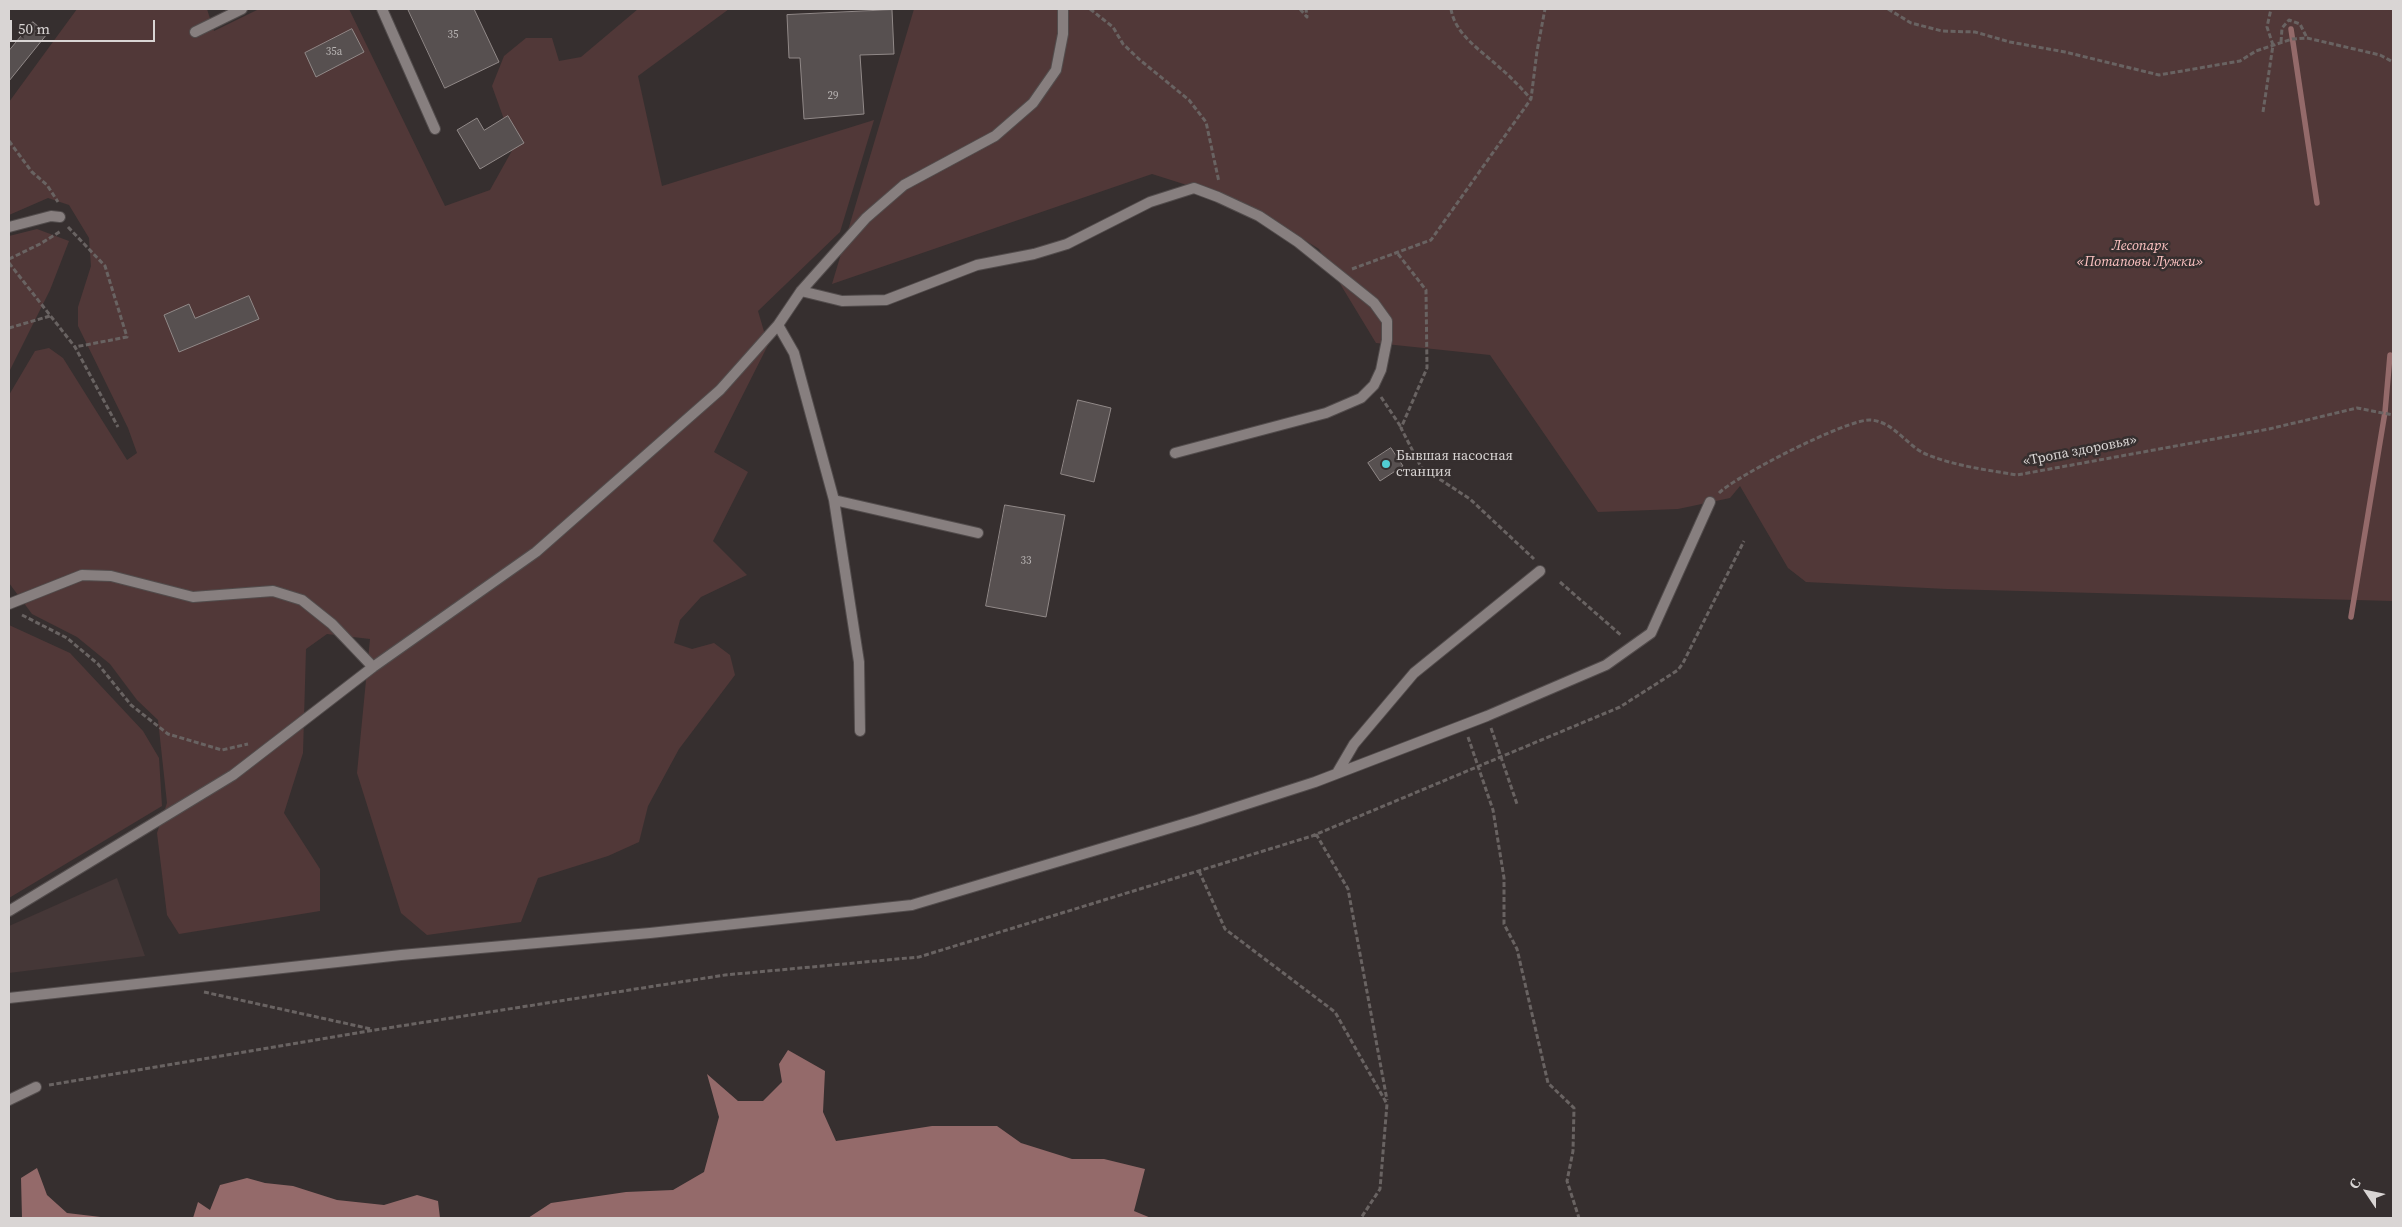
<!DOCTYPE html>
<meta charset="utf-8">
<style>
body{margin:0}
#map{position:relative;width:2402px;height:1227px;overflow:hidden;background:#362f2f;font-family:"Source Serif 4",serif}
canvas{display:block}
.frame{position:absolute;inset:0;border:10px solid #d9d5d4;pointer-events:none}
.north{position:absolute;left:2342px;top:1167px;width:50px;height:50px;-webkit-text-stroke:4px #362f2f;paint-order:stroke;rotate:304deg;font-size:14px;font-weight:700;line-height:20px;text-align:center;color:#d9d5d4}
.north::after{content:'';display:block;margin:auto;width:18px;height:22px;background:#d9d5d4;clip-path:polygon(50% 0,100% 100%,50% 72%,0 100%)}
.scale{position:absolute;left:10px;top:20px;width:145px;height:22px;box-sizing:border-box;border:2px solid #d9d5d4;border-top:0;padding-left:6px;font-size:15px;line-height:18px;white-space:nowrap;color:#d9d5d4;-webkit-text-stroke:4px #362f2f;paint-order:stroke}
</style>
<div id="map">
<canvas width="2402" height="1227"></canvas>
<div class="frame"></div>
<div class="north">С</div>
<div class="scale">50 m</div>
</div>
<script>
const g = document.querySelector('canvas').getContext('2d');
g.lineJoin = 'round';
function fill(path, color) { g.fillStyle = color; g.fill(path, 'evenodd'); }
function strokePath(path, color, width, dash) { g.strokeStyle = color; g.lineWidth = width; g.lineCap = dash ? 'butt' : 'round'; g.setLineDash(dash || []); g.stroke(path); }
function drawText(font, color, halo, rows, align = 'center') {
  g.font = font + ' "Source Serif 4",serif'; g.lineWidth = 5; g.setLineDash([]); g.textBaseline = 'middle'; g.strokeStyle = halo; g.fillStyle = color; for (const [text, x, y, turn = 0] of rows) {
    g.save(); g.translate(x, y); g.rotate((+turn || 0) * Math.PI / 180); g.textAlign = isNaN(turn) ? turn : align; if (halo) g.strokeText(text, 0, 0); g.fillText(text, 0, 0); g.restore();
  }
}
fill(new Path2D(`
 M117,878L145,956L9,973V926Z`), '#453737');
fill(new Path2D(`
 M77,9H207L214,31L259,9H349L445,206L490,190L514,147L492,86L504,56L526,38H552L559,61L581,57L638,9H729L638,76L662,186L874,120L840,232L758,311L768,345L714,452L748,472L713,541L747,575L701,597L680,620L674,643L692,649L714,643L730,655L735,675L679,749L648,806L639,842L608,856L538,878L521,922L427,935L401,913L357,773L370,639L327,634L306,649L303,753L284,813L320,869V911L179,934L167,915L157,833L167,803L158,720L137,700L110,664L77,637L32,614L9,583V395L35,351L49,348L63,358L127,460L137,453L128,428L78,326V307L91,266L89,238L69,205L48,198L9,215V102Z
 M914,9H2393V601L1947,589L1806,582L1788,568L1740,486L1730,498L1678,509L1598,512L1490,355L1376,343L1319,249L1247,204L1152,174L832,284Z
 M37,229L69,241L50,290L9,372V236Z
 M9,625L70,653L143,731L159,758L162,806L9,898Z`), '#513838');
fill(new Path2D(`
 M788,1050L825,1071L823,1112L836,1141L932,1126H997L1021,1143L1072,1159H1104L1145,1169L1134,1211L1151,1218H528L551,1203L626,1192L673,1190L704,1172L719,1117L707,1074L738,1101H763L782,1082L779,1064Z
 M37,1168L47,1195L67,1213L109,1218H22L21,1178Z
 M247,1178L265,1183L293,1186L337,1200L384,1205L417,1195L438,1201L440,1218H193L198,1202L210,1210L220,1185Z`), '#946a6a');
strokePath(new Path2D(`
 M2291,29L2317,203
 M2351,617L2385,412L2390,355`), '#946a6a', 5.5);
const building = new Path2D(`
 M408,9H474L499,62L445,88Z
 M892,10L894,54L860,55L864,114L804,119L800,58H789L787,15Z
 M33,22L47,34L9,81V51Z
 M352,29L364,52L316,77L305,53Z
 M508,116L524,143L480,169L457,130L477,118L484,130Z
 M249,296L259,319L179,352L164,315L189,304L195,318Z
 M1078,400L1111,408L1094,482L1061,474Z
 M1391,448L1403,466L1380,481L1368,463Z
 M1005,505L1065,515L1046,617L986,606Z`);
fill(building, '#575050');
strokePath(building, '#918988', 1);
const lane = new Path2D(`
 M382,9L435,129
 M195,32L242,9
 M801,291L842,301L886,300L977,265L1034,254L1067,244L1150,202L1194,188L1218,197L1259,216L1298,242L1374,303L1387,321V340L1381,370L1374,385L1361,398L1326,413L1175,453
 M778,325L794,353L834,500L859,662L860,731
 M834,500L978,533
 M9,604L82,575L111,576L193,597L273,591L302,600L332,624L373,667
 M1337,773L1354,744L1414,673L1540,571
 M9,911L233,775L373,667L536,552L720,390L778,325L801,291L866,218L904,185L995,136L1033,103L1056,70L1063,34V9
 M9,998L401,955L650,933L912,905L1197,820L1315,782L1487,716L1606,665L1651,633L1710,502
 M9,1100L36,1087`);
const street = new Path2D(`
 M9,227L51,216L60,217`);
strokePath(lane, '#524c4c', 12);
strokePath(street, '#524c4c', 12);
strokePath(new Path2D(`
 M1090,9L1113,27L1123,44L1140,60L1189,100L1206,122L1219,182
 M1300,9L1307,17L1306,9
 M1451,9C1455,35 1482,51 1500,68C1511,77 1521,88 1531,99
 M1888,9L1911,23L1942,31L1975,32L2010,42L2065,52L2159,75L2240,61L2256,51L2292,39L2307,38L2380,55L2393,62
 M2281,42L2282,28L2289,20L2300,24L2307,38
 M2263,112L2273,45L2267,27L2271,9
 M9,141L32,172L47,185L58,202
 M68,227L105,266L127,337L75,347
 M1398,254L1426,290L1427,368L1401,428L1421,467L1470,499L1534,559
 M9,259L40,244L61,231
 M9,263L75,347L118,427
 M1352,269L1431,240L1531,99L1537,51L1545,9
 M9,328L50,316
 M1381,397L1401,427
 M1719,493C1736,476 1847,419 1870,420C1894,421 1907,447 1928,455C1956,466 1987,470 2017,475L2269,429L2357,408L2393,415
 M1560,582L1622,636
 M22,615L67,638L98,664L131,705L168,734L222,750L248,744
 M1491,728L1517,804
 M1468,737L1493,810L1504,878V924L1517,949L1548,1083L1574,1108L1573,1151L1567,1181L1579,1218
 M1316,834L1348,889L1387,1100
 M1199,871L1225,929L1335,1012L1387,1104L1380,1189L1361,1218
 M204,992L371,1029
 M49,1085L375,1030L725,975L919,957L1312,836L1620,707L1678,670L1683,663L1744,541`), '#696362', 3, [5, 2.5]);
strokePath(lane, '#877f7f', 10);
strokePath(street, '#877f7f', 10);
for (const [x, y, r, color] of [
 [1386,464,5,"#51ccd2"]
]) { const dot = new Path2D(); dot.arc(x, y, r, 0, 2 * Math.PI); g.fillStyle = color; g.fill(dot); strokePath(dot, '#362f2f', 2); }
drawText('11px', '#b8b4b3', null, [
 ["35",453,35],
 ["35а",334,52],
 ["29",833,96],
 ["33",1026,561]
]);
drawText('italic 14px', '#fdc3c2', '#362f2f', [
 ["Лесопарк",2140,246],
 ["«Потаповы Лужки»",2140,262]
]);
drawText('14px', '#d9d5d4', '#362f2f', [
 ["«Тропа здоровья»",2080,451,-11]
]);
drawText('14px', '#d9d5d4', '#362f2f', [
 ["Бывшая насосная",1396,456],
 ["станция",1396,472]
], 'left');
</script>
